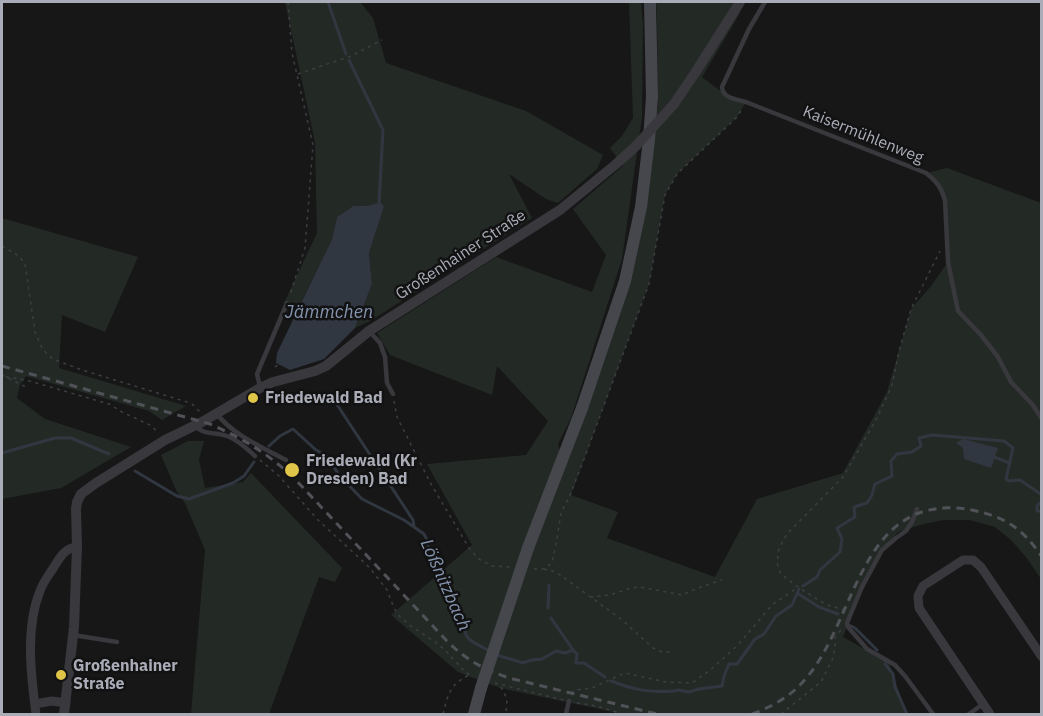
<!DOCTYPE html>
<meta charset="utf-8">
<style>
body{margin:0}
#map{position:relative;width:1043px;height:716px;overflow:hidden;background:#171718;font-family:"IBM Plex Sans",sans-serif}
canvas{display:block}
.frame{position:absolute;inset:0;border:3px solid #aaacb7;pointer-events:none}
</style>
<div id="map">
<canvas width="1043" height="716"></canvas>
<div class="frame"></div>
</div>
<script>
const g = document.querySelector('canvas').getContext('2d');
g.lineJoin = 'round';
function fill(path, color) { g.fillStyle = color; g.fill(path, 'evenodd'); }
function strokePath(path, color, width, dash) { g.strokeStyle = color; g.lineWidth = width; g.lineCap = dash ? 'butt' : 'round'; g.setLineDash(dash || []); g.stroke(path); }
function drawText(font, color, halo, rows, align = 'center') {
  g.font = font + ' "IBM Plex Sans",sans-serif'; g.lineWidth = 5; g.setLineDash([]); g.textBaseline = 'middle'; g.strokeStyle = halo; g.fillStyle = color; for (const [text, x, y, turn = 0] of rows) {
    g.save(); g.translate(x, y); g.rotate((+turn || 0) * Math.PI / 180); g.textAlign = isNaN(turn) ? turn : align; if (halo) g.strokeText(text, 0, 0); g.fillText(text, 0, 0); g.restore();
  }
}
fill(new Path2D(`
 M285,2H360L373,18L386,63L526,111L603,155L597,169L558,203L546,199L509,174L532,218L370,321L355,328L372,284L369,253L384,207L381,202L368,206H353L337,217L332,239L295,315L284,303L317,233L315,142Z
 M629,2H641L643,25L642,117L622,259L571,418L558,444L564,467L644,212L658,106L657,9L656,2H735L740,13L702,77L722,92L746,102L737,117L677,174L665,195L649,284L571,495L618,512L607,538L715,577L757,499L843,473L887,392L911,309L931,286L948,262L943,191L926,173L947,168L1041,203V579L1026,557L1011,540L995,527L970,520H943L920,525L898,532L879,555L853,610L843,637L889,663L907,714H623L500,688L458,672L391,615L472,545L427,464L526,455L548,421L497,366L492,395L390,355L377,333L496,257L592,292L606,255L573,209L623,166L610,148L622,136L633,118Z
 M2,218L138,257L105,332L62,315L59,368L186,406L162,420L149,411L26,376L20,385L17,398L45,419L131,447L61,488L2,499Z
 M188,441H204L199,460L205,488L243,482L251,473L342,568L335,582L319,577L269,714H191L205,550L185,503L177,492L161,455Z`), '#232a25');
fill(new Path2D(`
 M381,202L384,207L369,253L372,284L355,328L324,359L290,370L276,363L277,353L332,239L337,217L353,206H367Z
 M963,439L998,448L991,468L964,459L963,448L956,443Z`), '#313740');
strokePath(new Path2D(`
 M328,2L346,54
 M349,60L383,130L379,203L377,206
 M330,394L413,520L414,526
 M269,446L280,436L293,429L316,450L327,456L339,475L362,499L404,520L424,534L428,542V551L434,553C441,570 450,588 455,606C456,610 460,613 462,617C465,625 463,633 469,639C475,644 484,648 490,651
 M2,453L55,438H71L109,454
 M991,456L1010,463
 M135,471L177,496L189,499L233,483L244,476L254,462
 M1042,501L1037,506V511H1042
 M803,586L817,577L820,570L840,552L842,539L837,528L855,517L854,507L867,503L872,495L875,484L892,476L891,461L897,454L912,452L921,446L919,438L932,435L1004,441L1013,448L1006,479L1009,481L1020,480L1042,495
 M797,593L819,607L838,614
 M548,608L549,585
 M551,618L573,650
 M849,625L855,628L877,650
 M496,654C505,659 514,659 522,663L532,660L542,659L556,651L565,653L573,650L577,654L576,663H584L605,677
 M885,664L893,674L895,687L907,714
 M611,681C634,690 650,693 674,691L678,690L689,692L699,689L722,686L724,676L729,664H737L755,639L764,634L776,616L792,605L799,589`), '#313740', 3);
strokePath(new Path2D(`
 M288,2L292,53L313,145L305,248L290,295
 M298,74L351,56L382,40
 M2,246L19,256L25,264L35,332L42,348L47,354L53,359L82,370L187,402L192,404L200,412
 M275,367L281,363
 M2,375L26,387
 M6,377L26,380L109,404L122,412L152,426L158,433
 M394,401L397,417L431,484L469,548L479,559L492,566L511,567
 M260,460L279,476L318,520L369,567L387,590L394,608L400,617L411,626L435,642L445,650L466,673L474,676
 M292,464L299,470L295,476
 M534,569H543L552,563L556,544L561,513L570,495L584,459L649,284L665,195L677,174L737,117L742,109
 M544,569L556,572L621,619L653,648L662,652H672
 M590,597L610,595L631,588L640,587L682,595L698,588L722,580
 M845,610L830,606L818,600L798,587L781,574L777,563L779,548L787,534L843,477L877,418L892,385L899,351L911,309L940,251
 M495,683L563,700
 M501,687L507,699L506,714
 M571,693L576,690L592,688L625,673L666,682L692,683L709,671L738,645L772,605L798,587
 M577,703L597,706L622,714
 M443,714C448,695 449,685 469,675
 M781,714L821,682L833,658L835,647V637L841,630`), '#3e3f44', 1.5, [3, 4.5]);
strokePath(new Path2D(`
 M765,2L749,29L722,87C723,99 737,99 746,102L926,173C936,181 942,188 945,201L948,262L958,311L981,335L998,357L1011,382L1032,404L1042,419
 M369,331L380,343L385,357L387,383L393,394
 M260,387L257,374L287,303
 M216,413C234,436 262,447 286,460
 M195,426C203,435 216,432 227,436C238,440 246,448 255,456
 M917,509L912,522L906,531L896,538L882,550L862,587L847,623L848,627L867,649L895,665L905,676L933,714
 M73,635L117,642
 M566,714L569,701
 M969,714L983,704`), '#38383d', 4.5);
strokePath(new Path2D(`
 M35,704L52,701L66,703
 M36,714C31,676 25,628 40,591C43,582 49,575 54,567C60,557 65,548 77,547
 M990,714L919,608L918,596L923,586L963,560H973L981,567L1042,657`), '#38383d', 9);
strokePath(new Path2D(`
 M674,104L695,73L740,2
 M64,714L74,627L77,547L76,509L77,502L81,494L96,483L165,440L202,422L260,388L273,382L315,371L326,366L369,331L560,210L615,165L636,146`), '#38383d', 10);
strokePath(new Path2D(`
 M528,548L582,408L625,281L641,207L649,140L652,97L650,2
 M474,714L481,688`), '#46474d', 12);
strokePath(new Path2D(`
 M2,366L210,424C242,438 267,453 293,477L446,640C466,660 483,669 509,678L657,714
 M752,714C774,706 793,695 808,676C858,615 861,490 972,510C1006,517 1023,529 1042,557`), '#515258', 3, [8, 6]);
strokePath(new Path2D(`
 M636,146L674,104`), '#38383d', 10);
strokePath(new Path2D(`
 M481,688L528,548`), '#46474d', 12);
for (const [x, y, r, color] of [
 [253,398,6,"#dfc548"],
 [292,470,8,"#dfc548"],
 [61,675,6,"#dfc548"]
]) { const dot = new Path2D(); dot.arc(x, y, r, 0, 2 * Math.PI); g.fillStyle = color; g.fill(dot); strokePath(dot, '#121213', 2); }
drawText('16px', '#aaacb7', '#121213', [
 ["Kaisermühlenweg",863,135,22],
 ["Großenhainer Straße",461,255,-33]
]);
drawText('bold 16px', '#aaacb7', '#121213', [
 ["Friedewald Bad",265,398],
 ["Friedewald (Kr",306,461],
 ["Dresden) Bad",306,479],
 ["Großenhainer",73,666],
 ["Straße",73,684]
], 'left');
drawText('italic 18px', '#8594ae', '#121213', [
 ["Jämmchen",329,313],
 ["Lößnitzbach",445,585,66]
]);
</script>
